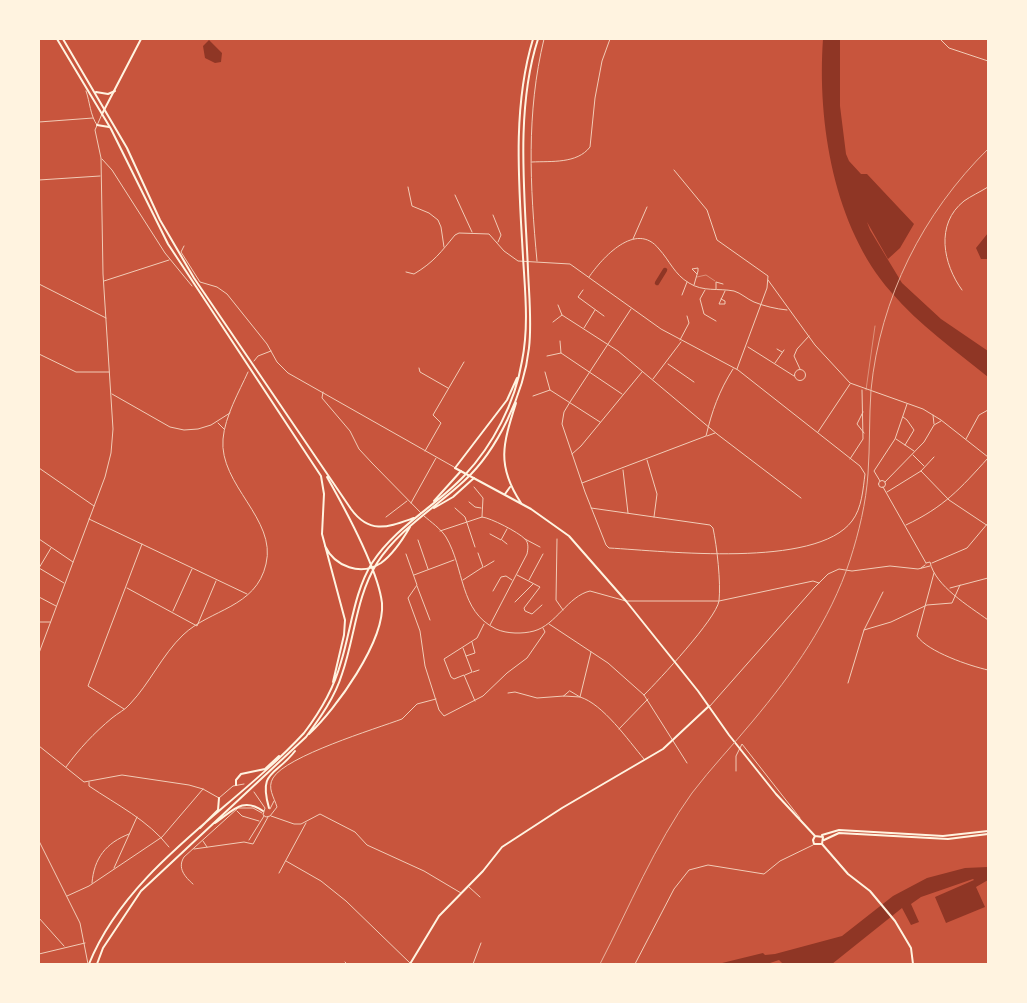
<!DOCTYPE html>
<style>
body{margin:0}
#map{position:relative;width:1027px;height:1003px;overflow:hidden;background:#c8553d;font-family:Jost,sans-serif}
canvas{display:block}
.frame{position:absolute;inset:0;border:40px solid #fff3e0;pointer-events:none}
</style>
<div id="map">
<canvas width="1027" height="1003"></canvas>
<div class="frame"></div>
</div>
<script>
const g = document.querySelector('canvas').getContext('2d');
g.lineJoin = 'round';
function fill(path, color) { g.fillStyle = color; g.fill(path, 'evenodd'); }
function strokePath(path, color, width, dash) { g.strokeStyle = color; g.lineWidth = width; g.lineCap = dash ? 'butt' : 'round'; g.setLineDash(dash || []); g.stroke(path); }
fill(new Path2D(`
 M823,39H840V106L846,154L849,161L861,174H867L914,224L900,248L888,259L867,222L870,230L902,283L941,319L988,351V377C955,350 919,325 891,292C834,227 817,123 823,39Z
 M209,40L222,53L221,62L215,63L205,58L203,46Z
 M988,233V259H981L976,248Z
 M988,867V880L976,887L985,907L946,923L935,897L974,880L973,879L921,897L911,904L919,922L911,925L902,908L832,964H783L779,960L767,964H718L763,953L765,955L775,954L842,936L893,896L927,878L965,868Z`), '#8f3625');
strokePath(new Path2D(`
 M657,283L665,270`), '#8f3625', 4.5);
strokePath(new Path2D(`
 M697,277L706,275L715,281
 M866,390L875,326`), '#f1ccb7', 0.5);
strokePath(new Path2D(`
 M940,39L949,48L988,61
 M86,91C90,102 90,115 97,125
 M39,122L93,118
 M102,159L112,170L165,253L192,286
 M532,162C551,161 577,164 590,147L595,98L602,61L610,39
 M674,170L707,210L717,240L768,276L767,288L737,369
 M39,180L100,176
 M408,187L412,206L429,213L438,220L441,227L444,247
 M455,195L472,232
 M493,215L501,235L498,242
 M633,239L647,207
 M184,246L181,252L200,282L217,287L227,294L267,344L277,362L288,373L454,467
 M537,261C530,186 526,113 544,39
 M406,272L414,274C434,262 441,252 455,235L459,233L489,234L504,251L518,261L570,264L661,329L738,370L860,466L865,474C863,489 862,508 852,521C816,569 665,551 609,548L606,545L585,492L562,424L564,412L570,402L631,309
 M589,277C602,258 636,220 659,249C670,261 674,274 689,283C703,292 718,288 734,291C741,293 747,299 754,302C764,306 776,309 787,310
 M768,280L815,345L850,383L923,409L941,420L988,457
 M104,281L169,260
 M39,284L106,318
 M694,285L698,271V268L692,269L697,274
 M716,289V282L723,284
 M583,290L578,297L604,316
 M705,290L700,299L704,314L716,321
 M962,290C943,264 935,224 964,201C971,196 980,192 988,187
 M682,295L687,282
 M721,299L725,301V304H719L725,291
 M562,315L618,351L717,434L801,498
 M553,322L562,315L558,305
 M584,328L595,310
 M680,340L689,323L687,316
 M748,347L794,376
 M777,349L782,352
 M561,353L622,394
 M39,354L76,372H109
 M547,356L561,353L560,341
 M254,361L258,356L271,351
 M775,363L784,350
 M668,364L694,382
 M419,368L420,372L448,388
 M800,369L794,356L797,349L809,336
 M794.5 375a5.5 5.5 0 1 1 11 0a5.5 5.5 0 1 1-11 0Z
 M653,379L681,342
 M550,390L600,422
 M323,392L322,398L350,431L359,449L372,463L421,513
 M112,394L170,427L184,430L198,429L211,425L230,413
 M533,396L550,390L545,372
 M863,412L857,424L864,433
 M933,415L934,424
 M903,417L907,420L914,430L905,445
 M218,423L224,429
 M818,432L850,384
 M707,436L715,433
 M896,439L914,451
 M966,439L979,415L988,410
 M425,451L441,423L433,415L464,362
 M572,454L581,446L642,372
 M913,455L924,466
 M850,459L863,439L862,390
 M647,460L657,494L654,517
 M39,468L94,506
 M623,470L628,513
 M921,471L949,500L988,526
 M878.5 484a3.5 3.5 0 1 1 7 0a3.5 3.5 0 1 1-7 0Z
 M880,481L874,471L895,439L907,404
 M885,482L924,442L934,425L941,421
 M582,483L706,436C712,411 719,391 733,369
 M474,487L483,498L482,517
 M883,487L926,563
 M887,492L921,471L934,457
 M469,502L475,507L481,508
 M411,503L436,458
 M455,508L465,517L475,547
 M591,508L710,525L713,528C717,547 721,582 719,601C716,619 659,680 644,695
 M424,516C431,522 441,529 446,537C465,569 459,611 496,629C507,634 523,634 534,631C556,625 568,596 590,591L626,601H719L813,581L819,583
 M386,517L407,501
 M89,519L247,594
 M906,525C944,507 960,489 988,458
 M440,531L482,517C491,518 518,532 525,539C529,543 528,549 527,554L490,625
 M490,534L501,540L507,529
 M39,539L73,562
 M525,539L540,547
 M557,539L556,600L563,610
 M418,540L428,569
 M502,540L507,544
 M406,554L417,585L408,598L420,631L425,666L439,710L444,716L483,696L507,673L527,658L545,632L543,628
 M926,563L930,562C935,586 969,606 988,620
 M932,563L967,548L988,523
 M484,567L494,561
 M39,568L64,583
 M39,568L51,548
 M921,568L925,565
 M934,573L917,636C928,652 970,666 988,670
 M414,575L454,560
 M517,575L540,587L524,608L525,611L532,614L542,605
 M463,580L483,567L478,553
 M529,580L543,554
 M417,586L430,620
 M127,588L197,626L216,581
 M950,588L988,578
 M493,591L501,577L506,576L512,580
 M39,597L56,606
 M515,602L533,584
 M173,611L192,569
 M39,622H50
 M549,624L608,663L644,695L687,763
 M864,630L891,622L927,605L952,603L960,585
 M463,648L472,672L465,675
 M591,652L580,697C603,704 628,740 644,759
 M466,656L475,653L472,642
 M473,672L479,670
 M848,683L864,630L883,592
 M570,691L580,697L564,696Z
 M508,693L515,692L537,698L564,696
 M475,701L464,675L454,679L451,677L444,659L477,638L484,624
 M710,706L814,588L828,574L839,569L852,571L890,566L918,569L930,566
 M124,709L88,686L142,544
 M619,729L648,699
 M66,767C79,749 94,733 112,718C118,713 125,710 130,704C150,683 162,655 183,635C210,609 256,608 266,564C277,519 219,485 223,439C225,416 239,392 248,372
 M736,771V756L742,744L800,818
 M89,782V786C117,805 148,820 169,847
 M237,811L242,816L259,821
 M271,816L294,824H301L320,814L355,832L367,845L424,871L461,893
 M249,840L264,816
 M203,841L207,847
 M194,849L244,842L253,844L268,817
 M286,861L321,881L346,901L410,963
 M114,868L137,817
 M279,873L306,823
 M92,883C94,858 106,843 129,834
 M193,884C185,877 177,868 184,857L238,808H253L262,813
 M469,887L480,897
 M67,896L89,886L162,837L203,789
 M39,918L64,946
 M39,954L85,943
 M345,962L347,964
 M473,964L481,943`), '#f1ccb7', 1);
strokePath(new Path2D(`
 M39,653L105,477L111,453L113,429L103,274L101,158L95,130L102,114
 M39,746L84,782L122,775L189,785L203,789L219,798L233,786L244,784
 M254,792L265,808L263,815L266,817L270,816L277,807C274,797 267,788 273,778C286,756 375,729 402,719L417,704L436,699
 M270,809L274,801
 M39,841L80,923L88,964
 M635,964L674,889L689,870L708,865L764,874L780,861L813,845`), '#f1ccb7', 1);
strokePath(new Path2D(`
 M102,114L141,39
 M455,468L531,509L569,536L626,601L698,691L729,735L776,794L815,836
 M822,835L839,830L943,836L988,831
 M815,836L823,837L822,844L848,874L870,891L895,921L911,948L913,964
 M815,836L813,840L814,844H822
 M824,840L839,833L948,839L988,834
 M410,964L439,916L483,871L502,847L562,808L663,749L709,706`), '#fff3e0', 2);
strokePath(new Path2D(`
 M57,39L111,129L168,244L321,476L324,494L322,534L345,620L344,635L333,682
 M63,39L127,148L160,220L194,278L351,509C370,535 388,527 414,518
 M96,92L108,94L115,91
 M97,125L109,127
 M516,403C503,444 496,465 521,503
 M455,468L507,400L517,378
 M505,494L510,487
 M434,501L461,471
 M434,508L453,497L474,478
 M325,546C335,567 361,576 381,563C392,555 403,539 410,527
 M309,734C336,709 385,641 382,603C378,570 344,507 327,477
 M236,785V780L241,774L265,769L279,756
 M269,808C258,770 276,776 295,751
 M215,823C232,812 242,796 263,811
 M200,828L218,810L219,798
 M89,964C128,867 235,808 304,733C320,712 334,688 341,662C351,630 354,592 372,563C396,526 435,507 464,476C493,445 515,403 522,361C529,326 525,291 523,257C519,185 512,108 533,39
 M97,964L103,948L141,891L306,737C320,718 335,697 342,674C355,637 356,597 377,563C399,529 435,508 464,481C498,450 524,393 529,348C532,322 529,296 528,270C525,196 515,110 538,39`), '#fff3e0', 2);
strokePath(new Path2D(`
 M600,964C629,908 655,844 692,793C711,768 733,745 752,722C793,673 830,621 850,560C859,532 866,503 868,474C870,446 869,418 871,390C880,298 923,213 988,149`), '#e9b49f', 1);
</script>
